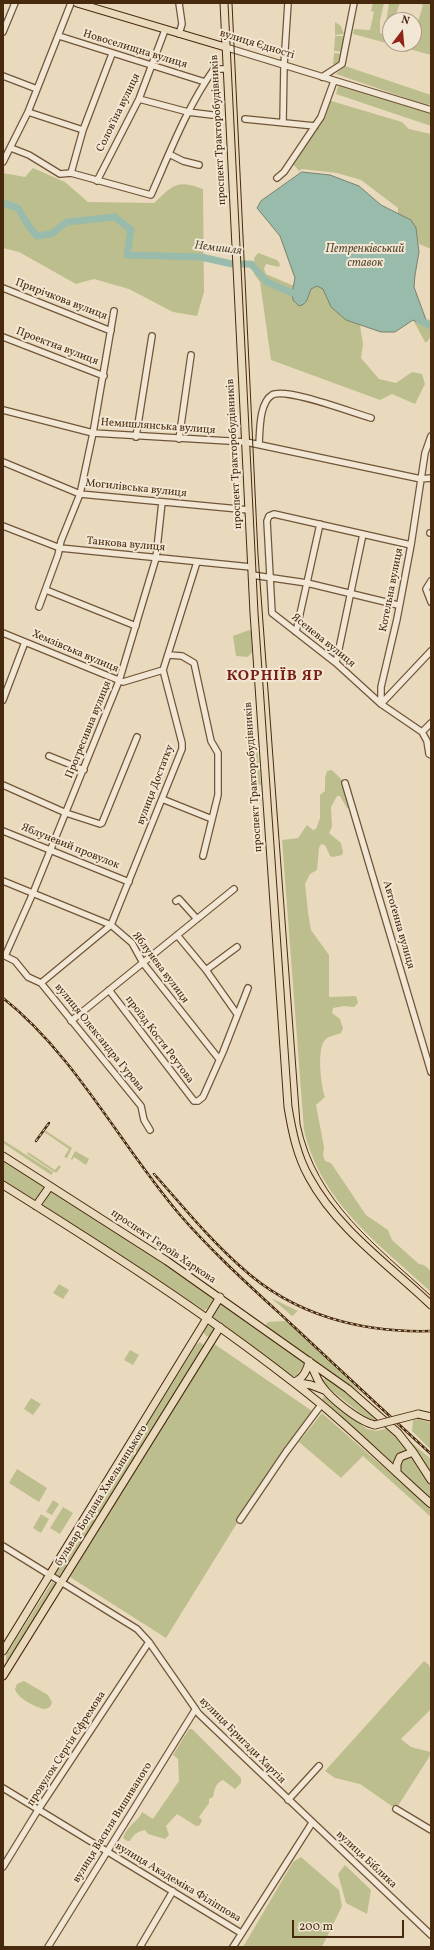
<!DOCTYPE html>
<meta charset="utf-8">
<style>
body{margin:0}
#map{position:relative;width:434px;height:1950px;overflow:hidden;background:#eadabd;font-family:Vollkorn,serif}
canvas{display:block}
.frame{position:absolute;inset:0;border:4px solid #47290d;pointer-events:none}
.north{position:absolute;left:382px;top:12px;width:40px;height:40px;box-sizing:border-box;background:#f1e7d4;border:1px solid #ad9b84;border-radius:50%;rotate:16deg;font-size:11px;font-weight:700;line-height:16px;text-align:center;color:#47290d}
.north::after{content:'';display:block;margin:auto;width:14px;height:18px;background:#8f2418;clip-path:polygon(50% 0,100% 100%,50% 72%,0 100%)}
.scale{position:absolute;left:292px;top:1920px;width:112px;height:18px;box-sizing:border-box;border:2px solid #47290d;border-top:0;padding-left:5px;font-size:12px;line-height:14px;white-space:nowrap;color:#47290d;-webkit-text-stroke:3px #f1e7d4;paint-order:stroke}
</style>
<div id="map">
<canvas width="434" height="1950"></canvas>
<div class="frame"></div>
<div class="north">N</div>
<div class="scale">200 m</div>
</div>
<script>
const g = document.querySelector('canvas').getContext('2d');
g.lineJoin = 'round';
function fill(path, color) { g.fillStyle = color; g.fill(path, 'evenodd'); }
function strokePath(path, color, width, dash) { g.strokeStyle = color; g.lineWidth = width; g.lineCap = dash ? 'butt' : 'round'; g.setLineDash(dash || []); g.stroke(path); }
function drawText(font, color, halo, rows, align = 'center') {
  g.font = font + ' Vollkorn,serif'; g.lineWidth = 4; g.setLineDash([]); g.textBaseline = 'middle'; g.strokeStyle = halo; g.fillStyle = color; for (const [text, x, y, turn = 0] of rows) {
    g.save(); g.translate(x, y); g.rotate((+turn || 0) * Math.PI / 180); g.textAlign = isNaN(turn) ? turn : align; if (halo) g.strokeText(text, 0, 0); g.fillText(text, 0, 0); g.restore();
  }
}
fill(new Path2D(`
 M373,3H384L380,21V33L390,36V44H414V35L423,5L418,3H431V55L353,34L354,29L370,30L374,12L371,11Z
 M389,3H400L394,20H390V22H386Z
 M335,22L341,26L344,34L335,35Z
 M335,36H347L344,52L334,51Z
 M334,53L344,54L342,63L333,64Z
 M345,66L431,95V104L426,105L336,74Z
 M339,82L431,110V126L336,94Z
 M328,100L402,122L409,129L431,134V249L419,244C416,226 415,222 398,214V208L361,180L337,173L302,169L299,171L292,163Z
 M33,168L65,182L88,202L154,203C173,185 177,179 203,189L204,292L197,316L173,312L129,289L94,279L76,284L19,252L3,248V173L25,177Z
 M258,253L277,260L280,264L279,267L266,264L264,269L266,274L294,286L292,293L295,303L308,298L311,289L314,287L317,286L323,289L331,307L346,320L360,325L363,344L361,358L379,379L396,383L412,372L422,374L425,384L415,404L392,394L380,400L271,360L260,282L254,274V258Z
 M425,319L431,320V336L427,342H425L413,320L428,328Z
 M249,630L251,631L252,652L248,657L236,656L233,636Z
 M257,747L261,785L253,783L252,780L250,750Z
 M332,770L345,783L351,808H347L340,796H337L331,807L332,827L329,833L341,843L343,852L342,855L333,857L330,856L325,845L321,844L319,848L317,870L310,874L305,884L308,912L311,930L329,955V997L356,996L358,1003L354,1007L344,1006L333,1008L332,1013L340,1019L343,1028L341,1033C337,1035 329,1036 326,1039C316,1046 321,1087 325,1097L316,1105L324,1147L323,1155L325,1161L331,1163L366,1215L388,1230L392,1240L419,1264L424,1265L431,1271V1292C379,1244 321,1203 304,1130L282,840L298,838L307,825L313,830L316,829L320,818V795L325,791V778L327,771Z
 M46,1131L72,1148L67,1158L64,1157L69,1149L44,1132Z
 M3,1140L53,1172V1173L51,1175L3,1143Z
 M75,1151L89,1159L86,1165L74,1157L72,1160L71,1159Z
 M28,1152L55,1170L59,1165L61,1167L56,1173L27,1154Z
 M3,1159L44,1185V1188L36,1199H34L3,1180Z
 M53,1191L213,1296L214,1299L207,1309L204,1310L43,1205L50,1192Z
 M154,1238L159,1239L161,1245L166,1251L164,1252L153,1245Z
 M59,1284L69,1290L63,1299L53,1293Z
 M271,1298L298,1311L292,1316Z
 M218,1302H223L305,1360V1364L296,1376H292L213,1317L212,1314Z
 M283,1321H287L363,1394L265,1326L268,1322Z
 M203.5 1331a5.5 5.5 0 1 1 11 0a5.5 5.5 0 1 1-11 0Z
 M200,1342L205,1346L59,1578L55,1574L57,1570L196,1345Z
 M213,1343L315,1413L247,1507L166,1638L70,1577Z
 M130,1350L139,1355L133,1365L124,1360Z
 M328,1375L379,1419L373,1420L365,1417L321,1382Z
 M324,1396L367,1429L376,1431L389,1428L409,1450L399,1454L393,1463L322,1400Z
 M31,1398L41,1404L33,1415L24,1409Z
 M322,1413L431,1509V1517L363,1456L341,1478L299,1442Z
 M419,1419L431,1423V1450L412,1431L413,1420Z
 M406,1438L431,1459V1476L407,1439Z
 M406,1456H413L431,1484V1499L399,1469V1462Z
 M17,1469L47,1488L39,1502L9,1483Z
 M53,1500L59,1504L52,1515L46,1512Z
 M63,1507L73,1513L60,1534L50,1528Z
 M41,1514L49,1519L41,1533L33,1528Z
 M52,1582L57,1585L8,1662L6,1661V1655Z
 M424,1661L429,1665L431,1671V1709L401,1739L411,1747L431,1752V1754L396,1809L360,1784L335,1778L325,1771Z
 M24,1681L48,1695L52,1702L50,1707L45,1709C36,1708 17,1698 15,1689L17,1684Z
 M189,1729H192L241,1778V1783L235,1789L223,1780C215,1784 215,1788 213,1797L209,1799V1803L199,1817L202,1820L200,1825L196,1826L177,1814L166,1826L169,1835L165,1839L148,1834L145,1830C137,1832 134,1834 130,1841H127L123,1838C127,1825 139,1821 142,1812L153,1819L179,1781L178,1759L173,1755Z
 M301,1857L339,1890L342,1906L322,1947H243L293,1862Z
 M345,1865L371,1890L367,1914L346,1903L338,1874Z`), '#bdbe8d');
const water = new Path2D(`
 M302,172L330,175L359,186L381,205L411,220L416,228L419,252L415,275L414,287L429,328L413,320L395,332H381L346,320L331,307L323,289L317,286L311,289C308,296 308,304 299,306L293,300L292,293L295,278L280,236L257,208L261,201Z`);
fill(water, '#98bbac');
strokePath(water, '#78816c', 1);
strokePath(new Path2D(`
 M3,203L18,208L30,228L37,236L51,234L67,222L115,217L131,230L127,255L201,257L232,264H251L267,282L292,293L300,292
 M419,320L431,326`), '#98bbac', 7);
const minor = new Path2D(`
 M179,3L182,24L179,34
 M3,32L15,3
 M59,36L205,82
 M225,47L431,110
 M3,76L37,89
 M322,77L342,64L354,3
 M139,99L188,112L212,115
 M28,112L83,130
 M245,119L315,126
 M283,123L284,65L288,3
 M11,148L29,155L60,174L71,173L151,195C170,152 187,107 214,69H226
 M169,154L183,161L199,165
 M3,162L28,112L71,3
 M71,173L83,130L112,54
 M277,178L284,172L321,117L334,81
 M97,181L139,99L165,30
 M3,288L111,331
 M3,337L104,376
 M3,410L93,433L246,442L421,479L431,478
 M136,437L152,336
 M179,439L191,355
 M259,444C260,431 259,403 272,395C286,387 353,413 371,418
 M3,462L80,494L249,510
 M3,526L60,548L251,567
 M430,533H431
 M411,545L274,514L269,516L267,521L272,613L336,663L381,704L422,732L427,741L429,754L431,755
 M252,575L307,583L398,605
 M431,581L426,589L431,602
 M46,590L136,626
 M39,607L58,555L61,541L80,494L93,433L114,311
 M296,632L320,524
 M3,633L123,682L163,670
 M169,655L182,656L194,663L211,741L218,753V795L203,856
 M336,663L363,534
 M3,700L25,642
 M381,704V687L397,619L411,545L425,453L431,436
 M381,704L431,651
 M422,732L431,723
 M49,756L84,770
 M345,783L431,1072
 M3,785L66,813L100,824L102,823L137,737
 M162,799L212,819
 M3,831L129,882
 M3,881L111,925L132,943L143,963L219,1059
 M176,901L179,899L197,919
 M177,935L206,970L237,1014
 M3,955L15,961L28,977L41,983L141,1106L144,1120L150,1130
 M5,956L33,893L119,681L156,558L162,502
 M206,970L237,947
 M41,983L111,925L182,749V743L163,670L197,562
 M109,990L194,1101H198L203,1097L223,1052L248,988
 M71,1021L234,889
 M240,1520L286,1452L321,1405
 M3,1546L137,1629L149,1642L199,1714L431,1935
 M3,1788L241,1933
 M288,1800L319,1766
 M396,1809L431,1830
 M3,1867L38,1810L149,1642
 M48,1947L195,1710
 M140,1947L173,1891
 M233,1947L312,1823`);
const major = new Path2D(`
 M77,3L225,47
 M224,3L254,613L288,1107C292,1131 297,1156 309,1177C337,1229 389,1265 431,1305
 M3,1156L167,1261L348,1389L398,1433L413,1452L431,1480
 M3,1185C102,1247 201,1310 293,1382C342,1419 385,1463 431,1504
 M36,1206L50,1186
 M310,1363C314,1370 316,1378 321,1385C330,1398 359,1422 375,1425
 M294,1382L311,1385L324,1390
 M294,1382C303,1379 308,1369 309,1361
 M418,1414L431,1417
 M397,1472V1464L400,1457L413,1452
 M3,1651L220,1297
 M3,1676L220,1327`);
strokePath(minor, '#705539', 8);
strokePath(major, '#47290d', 9);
strokePath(minor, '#f1e7d4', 5.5);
strokePath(major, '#eadabd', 7);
strokePath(new Path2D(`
 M232,3L258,555L300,1124C316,1202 376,1245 431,1296`), '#47290d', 1);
const rail = new Path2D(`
 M3,998C75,1055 121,1146 180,1215C214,1254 252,1288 290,1323C337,1367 384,1411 431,1454
 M36,1141L49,1123
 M154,1174C182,1205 209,1239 241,1267C293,1315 361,1333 431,1331`);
strokePath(rail, '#47290d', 2.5);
strokePath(rail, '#f1e7d4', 1, [3]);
const majorBridge = new Path2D(`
 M375,1425L418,1414`);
strokePath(majorBridge, '#47290d', 9, []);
strokePath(majorBridge, '#eadabd', 7);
drawText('11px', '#47290d', '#f1e7d4', [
 ["вулиця Єдності",257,45,17],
 ["Новоселищна вулиця",135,50,17],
 ["Солов'їна вулиця",119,113,-64],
 ["проспект Тракторобудівників",219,130,-93],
 ["Прирічкова вулиця",61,300,21],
 ["Проектна вулиця",57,347,21],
 ["Немишлянська вулиця",158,427,4],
 ["проспект Тракторобудівників",235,454,-93],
 ["Могилівська вулиця",136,489,6],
 ["Танкова вулиця",126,545,5],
 ["Котельна вулиця",392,590,-79],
 ["Ясенева вулиця",323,641,39],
 ["Хемзівська вулиця",75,652,23],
 ["Прогресивна вулиця",89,730,-68],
 ["проспект Тракторобудівників",254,777,-94],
 ["вулиця Достатку",156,785,-69],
 ["Яблуневий провулок",70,847,22],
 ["Автоґенна вулиця",398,925,74],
 ["Яблунева вулиця",160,968,53],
 ["вулиця Олександра Гурова",99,1038,51],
 ["проїзд Костя Реутова",159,1040,53],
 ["проспект Героїв Харкова",163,1247,34],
 ["бульвар Богдана Хмельницького",102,1496,-58],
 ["вулиця Бригади Хартія",242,1741,45],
 ["провулок Сергія Єфремова",67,1749,-57],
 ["вулиця Василя Вишиваного",113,1823,-58],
 ["вулиця Біблика",366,1860,43],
 ["вулиця Академіка Філіппова",178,1883,31]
]);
drawText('italic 12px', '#5b4e35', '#f1e7d4', [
 ["Немишля",218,249,7],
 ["Петренківський",365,250],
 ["ставок",365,264]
]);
g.letterSpacing = '1px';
drawText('bold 15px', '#7a1f14', '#f1e7d4', [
 ["КОРНІЇВ ЯР",275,677]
]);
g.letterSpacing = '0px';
</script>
